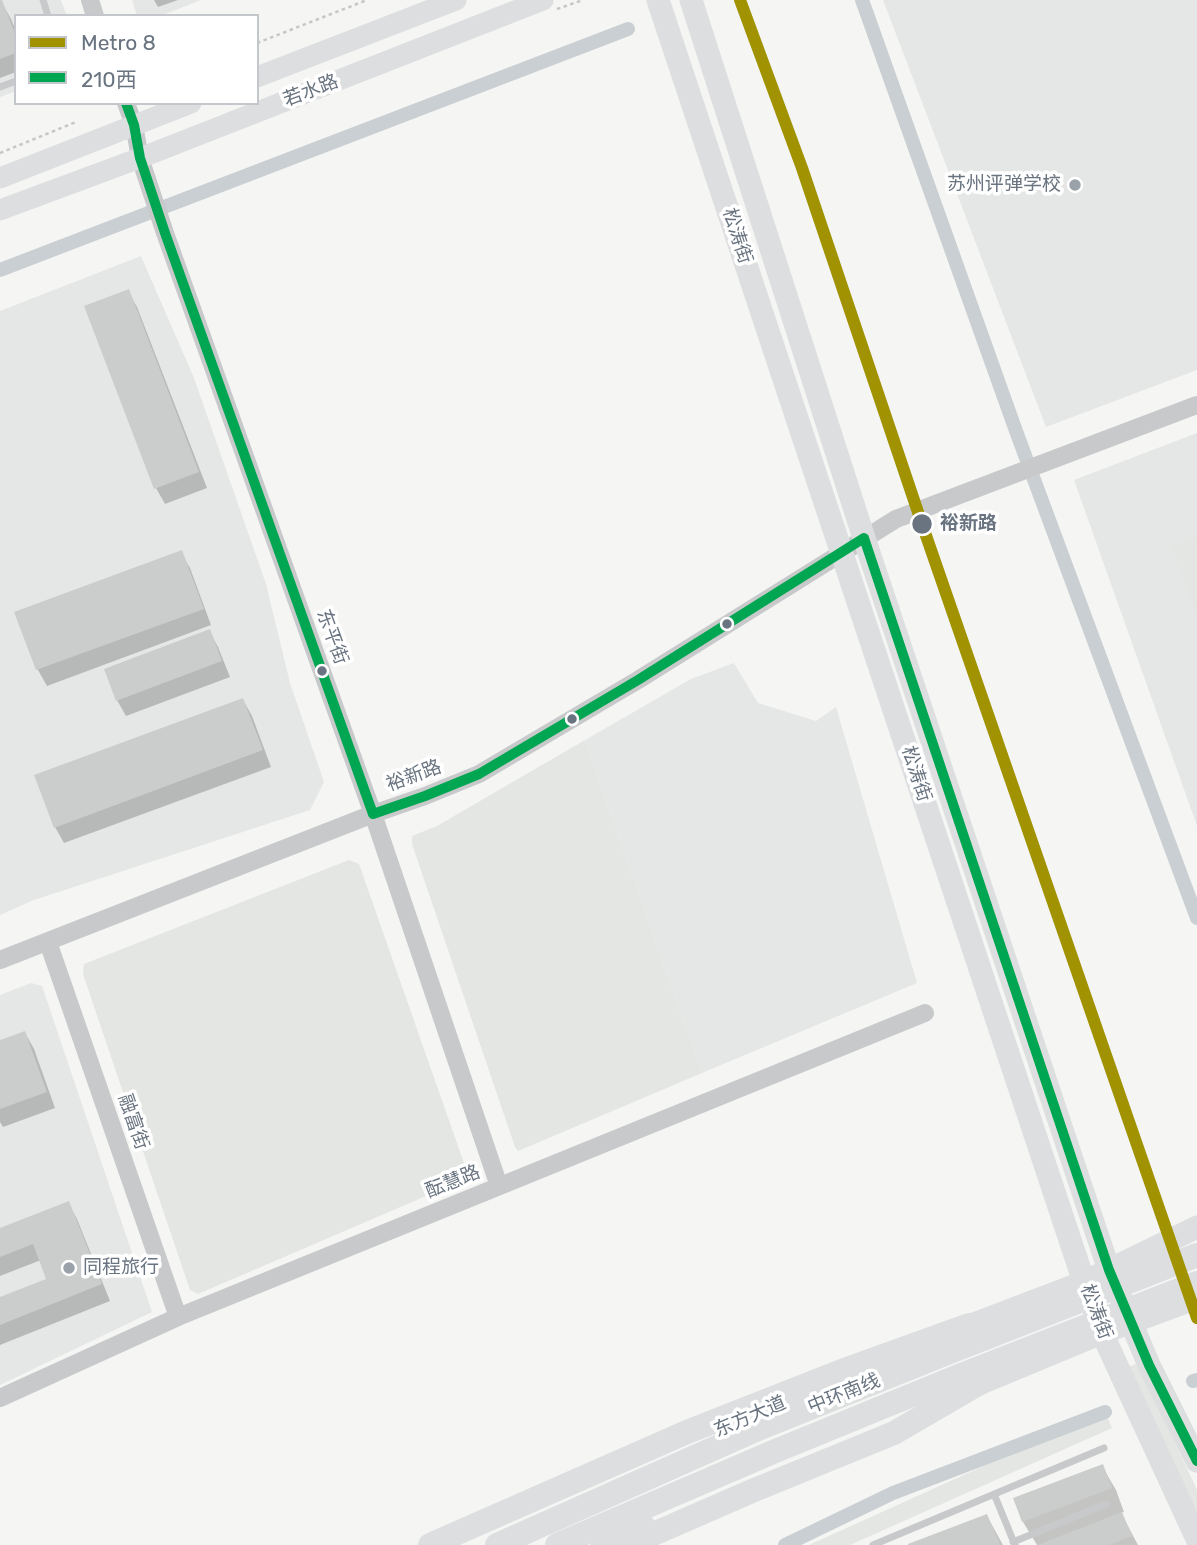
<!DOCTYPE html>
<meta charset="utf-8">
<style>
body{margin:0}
#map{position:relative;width:1197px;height:1545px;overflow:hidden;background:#f5f5f4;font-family:Rubik,"Noto Sans SC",sans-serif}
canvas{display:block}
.legend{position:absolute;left:14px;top:14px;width:245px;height:91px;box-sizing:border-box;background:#fff;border:2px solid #c3c7cc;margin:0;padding:9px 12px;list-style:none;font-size:21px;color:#697480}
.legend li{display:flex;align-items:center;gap:14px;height:35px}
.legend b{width:35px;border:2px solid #c3c7cc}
</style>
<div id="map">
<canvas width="1197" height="1545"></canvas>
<ul class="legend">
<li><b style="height:9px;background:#a09200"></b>Metro 8</li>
<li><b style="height:9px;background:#00a651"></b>210西</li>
</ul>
</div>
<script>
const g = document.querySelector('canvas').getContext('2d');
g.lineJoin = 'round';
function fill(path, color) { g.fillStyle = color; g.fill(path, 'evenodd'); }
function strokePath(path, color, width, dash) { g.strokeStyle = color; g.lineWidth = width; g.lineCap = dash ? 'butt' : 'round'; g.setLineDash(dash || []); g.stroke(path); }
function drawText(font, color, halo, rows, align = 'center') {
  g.font = font + ' Rubik,"Noto Sans SC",sans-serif'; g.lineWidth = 7; g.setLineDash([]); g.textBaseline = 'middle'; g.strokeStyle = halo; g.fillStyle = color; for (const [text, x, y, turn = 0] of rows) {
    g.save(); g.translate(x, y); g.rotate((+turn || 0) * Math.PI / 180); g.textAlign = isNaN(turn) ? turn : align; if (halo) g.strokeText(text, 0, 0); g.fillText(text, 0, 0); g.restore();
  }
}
fill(new Path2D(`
 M0,0H61L67,16H16V91L0,97Z
 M132,0H201L160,16H137Z
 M883,0H1197V370L1046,427Z
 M141,256L194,378L266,584L290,683L324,782L310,810L34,900L0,915V311Z
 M1197,433V826L1074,480Z
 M734,663L758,703L816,721L836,707L917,983L702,1073L585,740L691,679Z
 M31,983L42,986L152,1312L0,1385V995Z`), '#e5e7e6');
fill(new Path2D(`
 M1197,537V615L1171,546Z
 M585,740L702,1073L518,1151L515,1147L412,844V836L437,826Z
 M349,860L359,864L465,1166L461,1181L198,1294L190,1290L83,974L84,964Z
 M1138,1363L1197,1490V1520L1127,1368Z
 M1105,1411L1112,1428L850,1545H809Z`), '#e3e6e2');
fill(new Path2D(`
 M154,0H178L158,7Z
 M2,3L11,19L16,31V72L0,78V4Z
 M128,292L137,307L207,488L165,504L156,488Z
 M181,553L190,568L211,625L47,686L38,670L17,613Z
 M209,631L218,647L230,677L126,716L117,700Z
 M243,700L252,716L271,767L64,843L55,827Z
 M25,1033L34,1049L55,1108L3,1127L0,1122V1042Z
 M68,1203L77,1219L110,1301L0,1345V1299L48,1280L41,1260L0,1276V1230Z
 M1102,1466L1116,1490L1124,1512L1121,1513L1138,1545H1037L1023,1522L1015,1499Z
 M987,1516L1003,1545H911Z`), '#0003');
strokePath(new Path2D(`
 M862,0L1016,431L1197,918
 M0,270L628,29
 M1193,1381L1197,1380
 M785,1545L893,1493L1105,1412`), '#c9cfd2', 14);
fill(new Path2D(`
 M0,0H2L16,36V53L0,59Z
 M129,289L199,472L154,489L84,306Z
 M182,550L204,609L36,670L14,612Z
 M210,629L222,661L116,701L104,669Z
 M243,698L263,750L54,828L34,775Z
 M25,1031L47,1092L0,1109V1040Z
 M69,1201L102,1284L0,1325V1297L46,1279L33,1244L0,1257V1228Z
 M1103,1464L1112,1488L1022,1522L1013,1498Z
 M1122,1512L1132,1536L1109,1545H1038Z
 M987,1514L1000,1545H908V1544Z`), '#cbcccc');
strokePath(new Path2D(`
 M557,9L583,0
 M257,43L367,0
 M0,153L76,122`), '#c6c6c7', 2.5, [3.5, 3.5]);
strokePath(new Path2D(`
 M43,0L48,16
 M0,87L16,81
 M994,1494L1015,1545
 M1013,1542L1106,1504
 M873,1545L1104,1448`), '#c8c9ca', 7);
strokePath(new Path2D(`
 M90,0L95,16
 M126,103L134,125L140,158L165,233L373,814L499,1186
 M48,942L178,1317
 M0,960L373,814L425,796L479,774L638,680L896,519L1197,405
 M0,1398L178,1317L925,1013`), '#c8c9ca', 18);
strokePath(new Path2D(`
 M257,77L456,0
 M0,178L191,103
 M0,210L140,158L543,0`), '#dddedf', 21);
strokePath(new Path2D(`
 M658,0L1084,1282L1102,1333L1197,1539
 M691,0L864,538L1109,1270L1149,1365L1197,1461
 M953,1332L1084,1282L1197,1227
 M962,1391L1102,1333L1197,1298
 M602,1545L644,1526`), '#dddedf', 23);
strokePath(new Path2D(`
 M430,1545L687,1432L847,1369L969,1325
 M497,1545L760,1428L952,1351L1197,1255
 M557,1545L773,1452L961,1375L1197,1283
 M628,1545L752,1491L894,1433L980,1383`), '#dddedf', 24);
strokePath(new Path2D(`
 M126,103L134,125L140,158L165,233L373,814L425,796L479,774L638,680L864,538L1109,1270L1149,1365L1197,1461`), '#00a651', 10);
strokePath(new Path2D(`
 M740,0L802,168L922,524L1197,1318`), '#a09200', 12);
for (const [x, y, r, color] of [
 [1075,185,7,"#9aa1a9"],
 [922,524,11,"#697480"],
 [727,624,6,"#697480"],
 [322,671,6,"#697480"],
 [572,719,6,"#697480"],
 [69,1268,7,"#9aa1a9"]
]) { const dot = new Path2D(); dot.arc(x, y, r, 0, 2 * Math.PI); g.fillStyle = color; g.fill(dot); strokePath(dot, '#fff', 2.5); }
drawText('19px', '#697480', '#fff', [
 ["若水路",311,91,-21],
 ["松涛街",737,236,72],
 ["东平街",332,637,70],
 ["松涛街",916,774,72],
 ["裕新路",414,776,-20],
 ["融富街",133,1122,71],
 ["酝慧路",453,1182,-22],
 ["松涛街",1096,1312,69],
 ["中环南线",844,1394,-22],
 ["东方大道",750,1417,-23]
]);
drawText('19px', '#697480', '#fff', [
 ["苏州评弹学校",1061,185],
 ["同程旅行",83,1268,"left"]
], 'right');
drawText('bold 19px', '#697480', '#fff', [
 ["裕新路",940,524]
], 'left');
</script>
